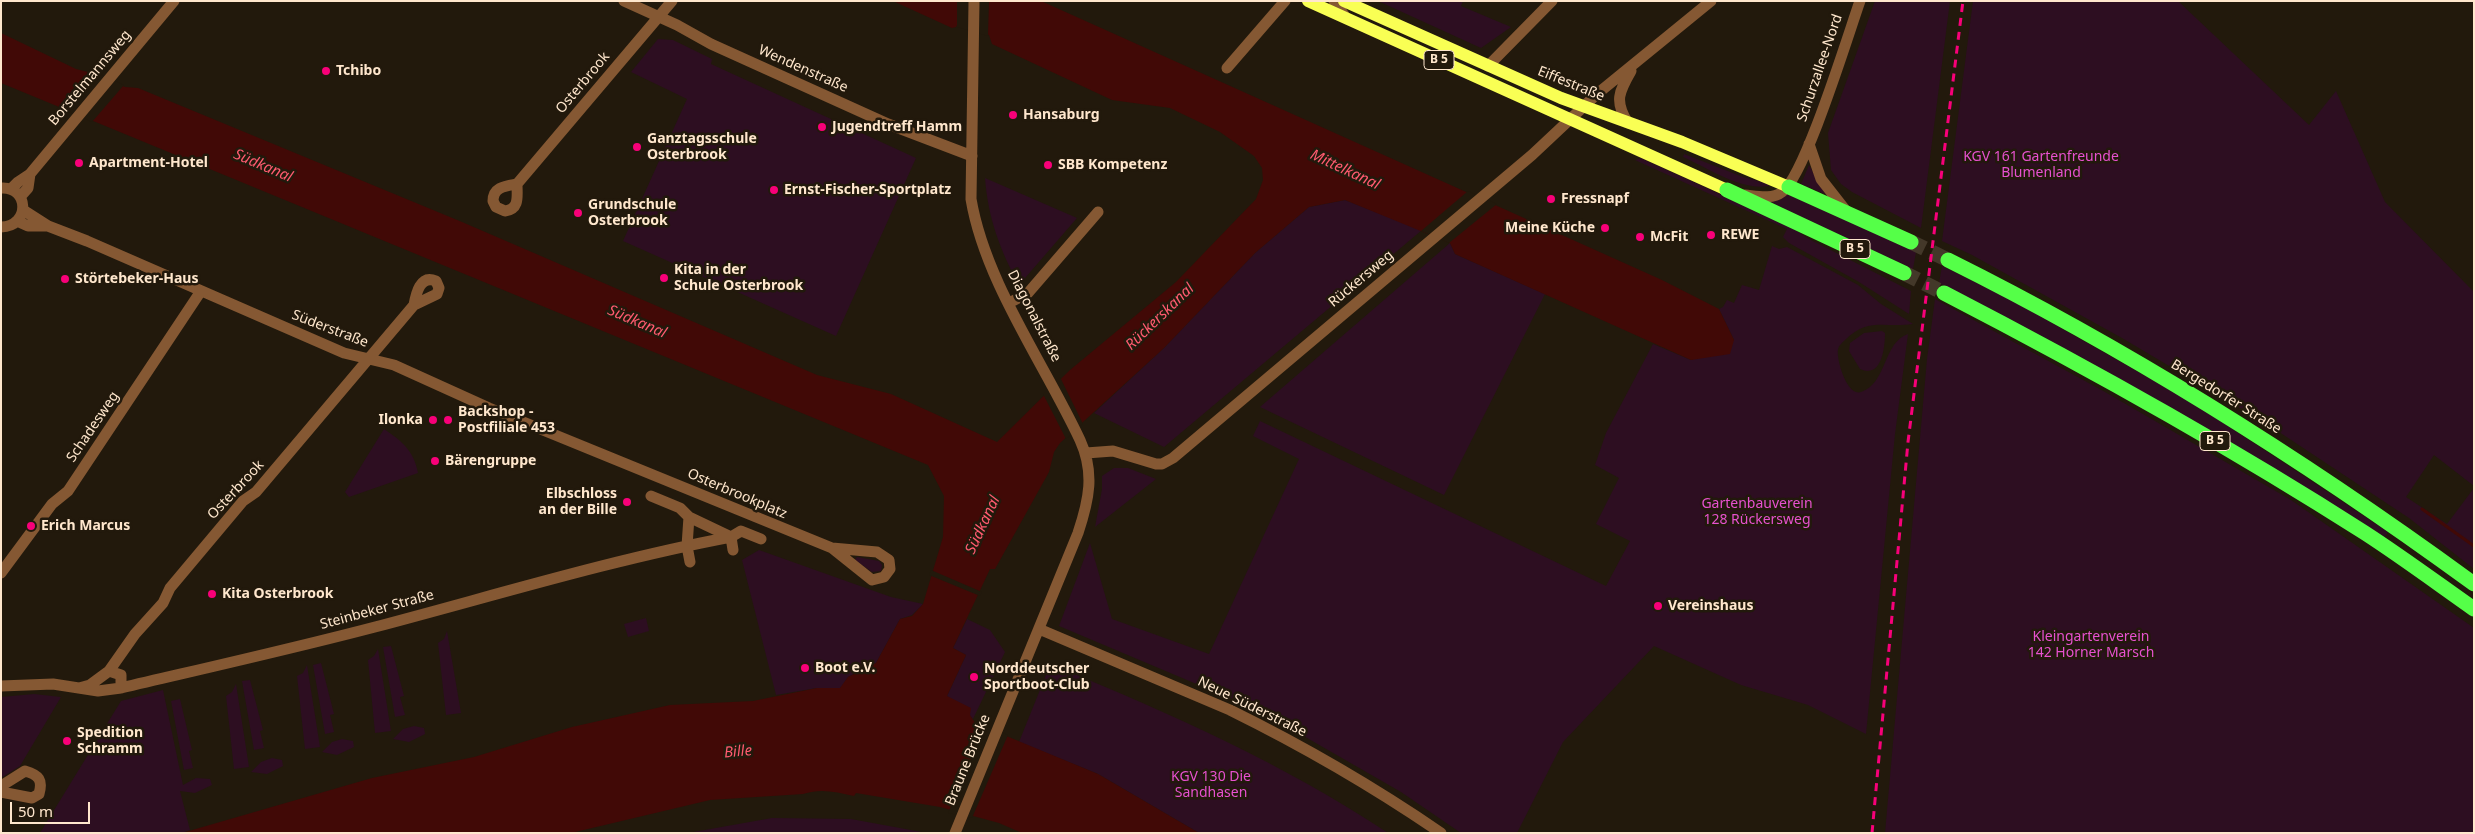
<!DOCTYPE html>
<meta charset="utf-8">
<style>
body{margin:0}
#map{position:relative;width:2475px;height:834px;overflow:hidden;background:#22190c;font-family:"Noto Sans",sans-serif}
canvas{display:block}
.frame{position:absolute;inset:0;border:2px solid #ffe7cd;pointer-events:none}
.scale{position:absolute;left:10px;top:802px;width:80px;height:22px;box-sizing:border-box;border:2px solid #ffe7cd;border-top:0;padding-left:6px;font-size:15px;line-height:18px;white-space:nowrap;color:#ffe7cd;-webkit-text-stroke:4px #22190c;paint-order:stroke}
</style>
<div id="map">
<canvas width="2475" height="834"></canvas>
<div class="frame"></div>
<div class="scale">50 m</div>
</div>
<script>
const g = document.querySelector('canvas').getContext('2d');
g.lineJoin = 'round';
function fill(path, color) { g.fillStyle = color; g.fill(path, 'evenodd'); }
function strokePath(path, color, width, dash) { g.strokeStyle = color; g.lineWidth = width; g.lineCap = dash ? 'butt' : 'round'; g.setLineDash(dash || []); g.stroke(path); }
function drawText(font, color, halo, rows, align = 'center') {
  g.font = font + ' "Noto Sans",sans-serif'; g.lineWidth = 5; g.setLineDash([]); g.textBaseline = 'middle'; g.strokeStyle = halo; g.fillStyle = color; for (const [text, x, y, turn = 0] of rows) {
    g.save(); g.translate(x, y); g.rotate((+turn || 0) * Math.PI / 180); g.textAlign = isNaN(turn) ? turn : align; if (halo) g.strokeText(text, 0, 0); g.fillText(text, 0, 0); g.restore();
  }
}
fill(new Path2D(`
 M1378,1H1463L1461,6L1511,27L1481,48Z
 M1875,1H1950L1921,228L1852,192L1841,184L1831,170L1828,133Z
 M1973,1H2178L2309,125L2336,91L2385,202L2474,292V486L2434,455L2406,497L2447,524L2474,488V569L2409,518L2267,424L2122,338L1972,255L1942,241Z
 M658,39L673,40L712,59L711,64L916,158L836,336L623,241L687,99L631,72Z
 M1684,154L1743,177L1769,184V186C1741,191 1708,168 1683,157Z
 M1641,158L1790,226L1807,238L1911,291L1909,314L1859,282L1789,243L1783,237L1787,229L1635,160Z
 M1809,165L1825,194L1801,184Z
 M985,178L1077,218L1019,285C1000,250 988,218 985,178Z
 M1788,194L1916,252L1913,269L1770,202Z
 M1345,200L1422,230L1164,447L1094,413L1164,348L1255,253L1309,207Z
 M1450,243L1455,254L1545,294L1444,495L1260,407Z
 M1772,246L1779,249L1787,247L1858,285L1881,304L1913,324C1884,328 1868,317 1845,340C1842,343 1839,345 1838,349C1836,359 1847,397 1861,392C1887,384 1883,342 1908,334L1895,434L1866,734L1808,705L1741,685L1654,646L1563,742L1517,833H1461L1401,792L1295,731L1232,699L1059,626L1090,543L1112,619L1209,654L1299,459L1253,436L1260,421L1606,586L1630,541L1596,524L1619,478L1595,465L1606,433L1653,344L1691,360L1734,340L1719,309L1723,307L1727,300L1734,303L1742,285L1759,290Z
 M1942,266L2006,297L2193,403L2388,532L2385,537C2239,447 2093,359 1939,283Z
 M1935,299L2105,392L2291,500L2474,628V833H1885L1927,359Z
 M1882,331L1885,333C1885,347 1882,379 1860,369L1849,351L1850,343L1864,333Z
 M384,429C402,441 414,451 418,473L349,497L345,492Z
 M1114,468H1128L1156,479L1095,527L1102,489V476Z
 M759,550L891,597L923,604L912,615L900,619L876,663L848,677L840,689L817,688L776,695L742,560Z
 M857,557L879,561L882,565L881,571L872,572L855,560Z
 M646,618L649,631L628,637L624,624Z
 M967,619L990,630L1005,652L973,719L947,696L966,655L953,648Z
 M447,631L461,713L446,715L438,643L444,639Z
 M391,646L404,696L400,697L405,715L395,717L383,647Z
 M378,649L391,731L375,733L368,660L374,656Z
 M321,663L334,714L330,715L334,732L325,734L313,665Z
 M307,665L320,747L305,749L297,676L303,673Z
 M1053,667H1057C1172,714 1284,764 1388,833H1199L1098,774L1019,742L1048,670Z
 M250,680L263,730L260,731L264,748L254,750L242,681Z
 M236,684L249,767L234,769L226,696L232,692Z
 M163,690L183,785L196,778L210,779L212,785L195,793L180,791L190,830L182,833H40L121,701Z
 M34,694L61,697L20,766L1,778V697Z
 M180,699L192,750L189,751L193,768L184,770L171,701Z
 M414,726L424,728L425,734L409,742L393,739L403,729Z
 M342,739L353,741L354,747L337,755L322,752L332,742Z
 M272,758L282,760L283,766L267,774L251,772L261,762Z
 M772,818L851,819L927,833H688Z`), '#2d0e21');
fill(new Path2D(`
 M893,1H1041L1662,280L1719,309L1734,340L1730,354L1691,360L1455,254L1450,243L1345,200L1309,207L1255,253L1164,348L1060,443L1054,452L1049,472L995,569H990L953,648L966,655L947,696L971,708L970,715L975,723L1098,774L1199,833H1022L999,823L940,807L856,793L854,796C836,792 821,788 803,794L710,800L571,833H182L372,778L474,757L572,727L670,705L753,701L817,688H840L848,677L876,663L900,619L912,616L923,604L943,537L944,496L928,465L1,83V33L76,69L96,74L125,87L138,88L462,222L817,375L891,394L997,442L1070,370L1176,282L1256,199L1263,180L1262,168L1254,156L1220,132L1170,108L1112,100L992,44L989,35L957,25L956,27L952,28Z`), '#410906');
fill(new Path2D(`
 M957,1H989L988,36L957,27Z
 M98,73L124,85L92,122L67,111Z
 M1468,191L1497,204L1449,243L1421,231Z
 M1060,377L1083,424L1066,439L1043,394Z
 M931,570L982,592L980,596L929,575Z
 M985,725L1008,735L972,818L948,813Z`), '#22190c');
strokePath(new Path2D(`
 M2422,509L2474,546`), '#410906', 3);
strokePath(new Path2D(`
 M1911,242L1948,260
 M1904,273L1944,293`), '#433829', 15, [15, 8]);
strokePath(new Path2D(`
 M624,1L677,25L711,44L888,124L972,156
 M1334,1L1346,18
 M1488,66L1552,1
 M1227,68L1285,1
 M1628,123C1614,101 1619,92 1631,71
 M1809,144L1821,179L1846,211
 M517,184C517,196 520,209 505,211L496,207L493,201C493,187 505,186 517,184L672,1
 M1,188C29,186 31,226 1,227
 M11,189L18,182L30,174L174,1
 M1745,195C1756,196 1772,200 1782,192C1805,176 1848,35 1860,1
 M20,197L28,188L30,174
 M23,210L48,226L87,241L344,353L394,365L489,408L832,548
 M17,221L28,226H48
 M1009,303L1028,293L1098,212
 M1086,453L1113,451L1156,464H1162L1173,458L1532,155L1597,94L1711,1
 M651,496L680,508L689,517L731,537L741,531L761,539
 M689,517L687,546L690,562
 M832,548L877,552L889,560L890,569L884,577L872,580Z
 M1,573L52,504L68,491L201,291
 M1039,629L1230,710C1303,746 1374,787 1441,833
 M109,671L121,675V688
 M1,686L53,684L98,691L121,688C206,668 291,649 375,627C493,596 610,560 731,537L733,550
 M79,688L90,685L109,671L135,634L163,603L170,588L243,501L256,492L414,305L437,294L439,288L436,281C420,274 416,294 414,305
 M1,786L25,771C39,775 43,780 39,794L32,798L1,792
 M955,833L1078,533C1089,500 1095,473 1080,440C1044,363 985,282 971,199L974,1`), '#855833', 11);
strokePath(new Path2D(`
 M1308,1L1727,190
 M1344,1L1561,98L1682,142L1789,187`), '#f9ff54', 12);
strokePath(new Path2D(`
 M1789,187L1911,242
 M1727,190L1904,273
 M1948,260C2133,352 2307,462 2474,584
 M1944,293C2087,367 2229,446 2365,533C2402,557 2437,583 2474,609`), '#55ff48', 15);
strokePath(new Path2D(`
 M1872,833L1908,442L1963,1`), '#f80079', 3, [8, 6]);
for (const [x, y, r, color] of [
 [326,71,5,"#f80079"],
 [1013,115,5,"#f80079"],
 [822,127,5,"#f80079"],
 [637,147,5,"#f80079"],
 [79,163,5,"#f80079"],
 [1048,165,5,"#f80079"],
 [774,190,5,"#f80079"],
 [1551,199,5,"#f80079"],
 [578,213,5,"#f80079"],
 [1605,228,5,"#f80079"],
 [1711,235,5,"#f80079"],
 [1640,237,5,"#f80079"],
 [664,278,5,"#f80079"],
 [65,279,5,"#f80079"],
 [433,420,5,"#f80079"],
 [448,420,5,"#f80079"],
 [435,461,5,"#f80079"],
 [627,502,5,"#f80079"],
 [31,526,5,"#f80079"],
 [212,594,5,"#f80079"],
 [1658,606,5,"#f80079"],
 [805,668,5,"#f80079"],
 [974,677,5,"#f80079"],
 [67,741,5,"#f80079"]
]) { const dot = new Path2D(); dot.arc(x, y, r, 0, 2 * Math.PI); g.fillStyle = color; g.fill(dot); strokePath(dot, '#22190c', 2); }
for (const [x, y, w] of [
 [1439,60,30],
 [1855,249,30],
 [2215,441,30]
]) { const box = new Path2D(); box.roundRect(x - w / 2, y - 9.5, w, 19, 4); g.fillStyle = '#22190c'; g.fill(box); strokePath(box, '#ffe7cd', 1); }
drawText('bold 12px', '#ffe7cd', null, [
 ["B 5",1439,60],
 ["B 5",1855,249],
 ["B 5",2215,441]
]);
drawText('14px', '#ffe7cd', '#22190c', [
 ["Schurzallee-Nord",1820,68,-71],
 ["Wendenstraße",803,69,24],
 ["Borstelmannsweg",90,78,-50],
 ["Osterbrook",583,83,-50],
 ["Eiffestraße",1571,84,22],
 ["Rückersweg",1361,279,-40],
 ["Diagonalstraße",1034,316,63],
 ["Süderstraße",330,329,21],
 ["Bergedorfer Straße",2226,397,32],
 ["Schadesweg",93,427,-56],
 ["Osterbrook",236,490,-47],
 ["Osterbrookplatz",737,494,23],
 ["Steinbeker Straße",377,610,-15],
 ["Neue Süderstraße",1252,707,26],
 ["Braune Brücke",968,760,-68]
]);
drawText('bold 14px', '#ffe7cd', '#22190c', [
 ["Tchibo",336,71],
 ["Hansaburg",1023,115],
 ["Jugendtreff Hamm",832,127],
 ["Ganztagsschule",647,139],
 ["Osterbrook",647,155],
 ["Apartment-Hotel",89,163],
 ["SBB Kompetenz",1058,165],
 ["Ernst-Fischer-Sportplatz",784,190],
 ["Fressnapf",1561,199],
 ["Grundschule",588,205],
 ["Osterbrook",588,221],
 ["Meine Küche",1595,228,"right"],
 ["REWE",1721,235],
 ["McFit",1650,237],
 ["Kita in der",674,270],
 ["Schule Osterbrook",674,286],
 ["Störtebeker-Haus",75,279],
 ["Backshop -",458,412],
 ["Postfiliale 453",458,428],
 ["Ilonka",423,420,"right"],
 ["Bärengruppe",445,461],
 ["Elbschloss",617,494,"right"],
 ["an der Bille",617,510,"right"],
 ["Erich Marcus",41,526],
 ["Kita Osterbrook",222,594],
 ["Vereinshaus",1668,606],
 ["Boot e.V.",815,668],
 ["Norddeutscher",984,669],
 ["Sportboot-Club",984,685],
 ["Spedition",77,733],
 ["Schramm",77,749]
], 'left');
drawText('14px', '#e751cf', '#22190c', [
 ["KGV 161 Gartenfreunde",2041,157],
 ["Blumenland",2041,173],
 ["Gartenbauverein",1757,504],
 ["128 Rückersweg",1757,520],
 ["Kleingartenverein",2091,637],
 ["142 Horner Marsch",2091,653],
 ["KGV 130 Die",1211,777],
 ["Sandhasen",1211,793]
]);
drawText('italic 15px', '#ff5b70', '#22190c', [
 ["Südkanal",263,166,23],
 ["Mittelkanal",1345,170,25],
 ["Rückerskanal",1160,317,-44],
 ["Südkanal",637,322,23],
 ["Südkanal",983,525,-65],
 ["Bille",738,752,-5]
]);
</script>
